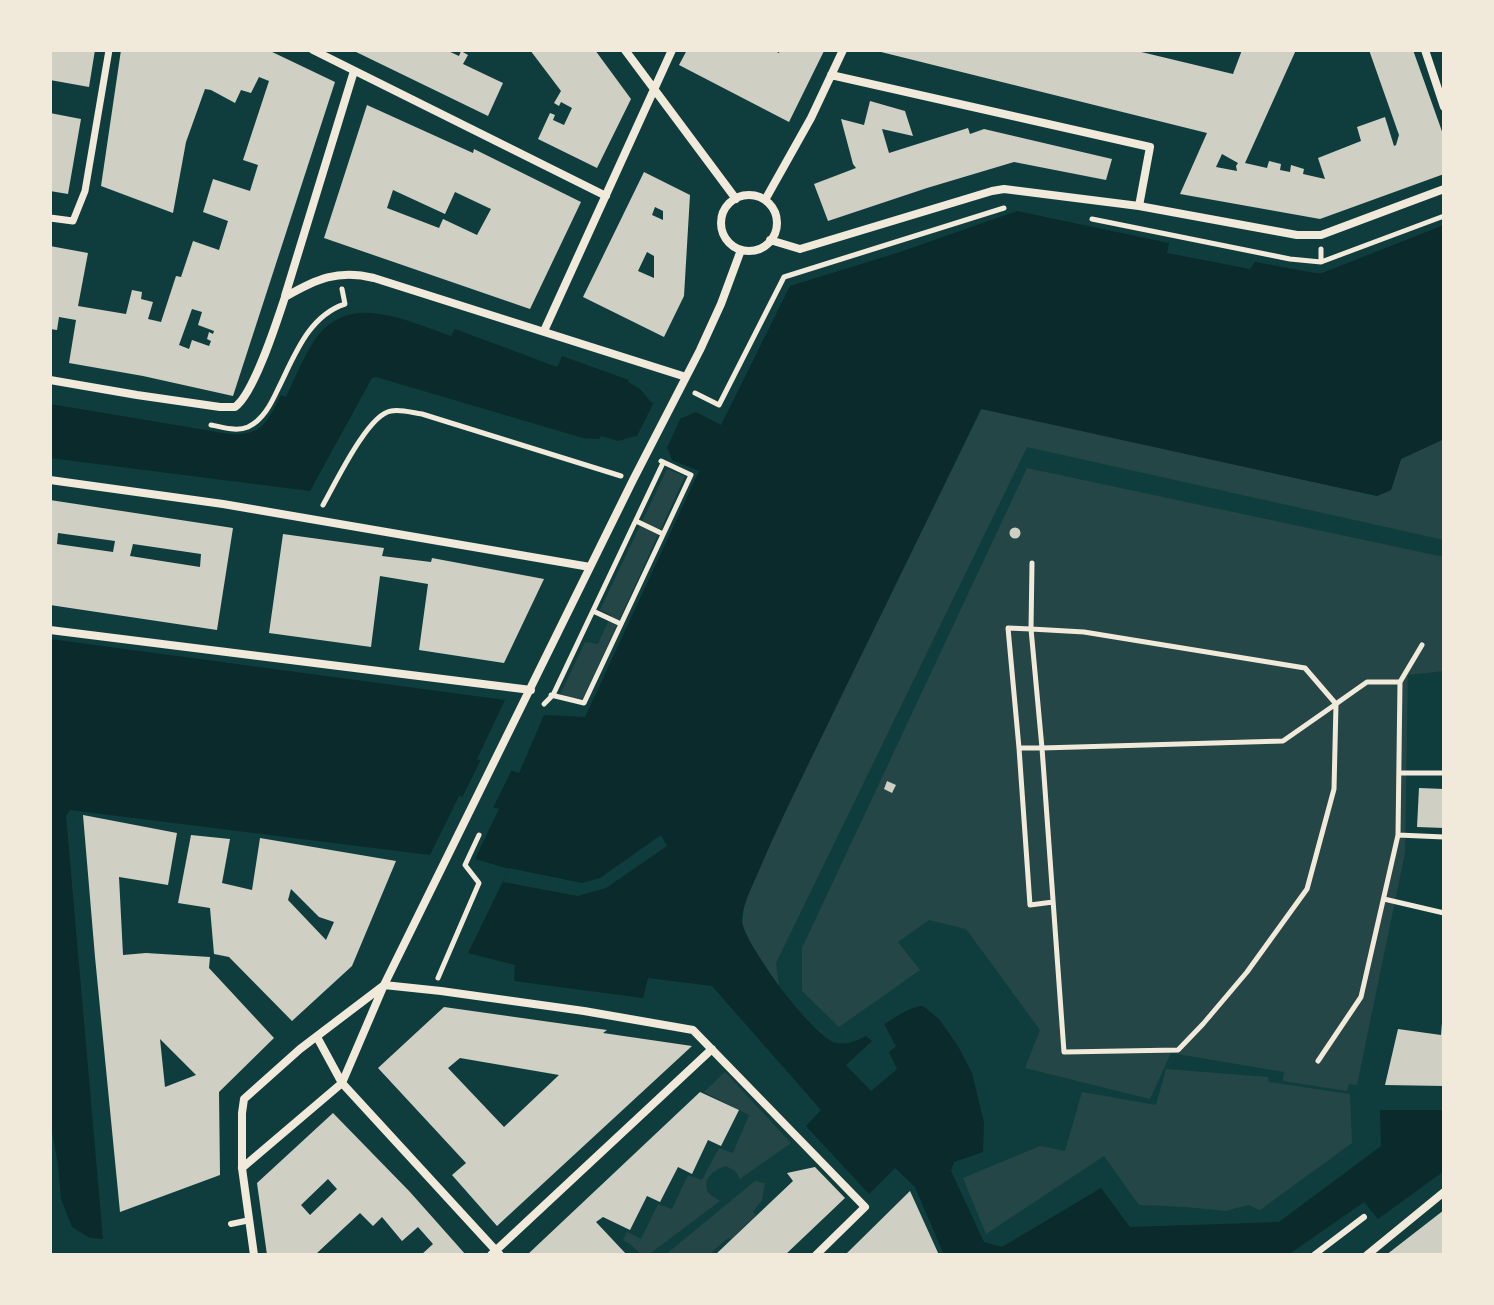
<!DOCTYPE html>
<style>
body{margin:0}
#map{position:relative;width:1494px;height:1305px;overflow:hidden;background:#0f3d3e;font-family:"Source Sans 3",sans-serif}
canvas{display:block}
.frame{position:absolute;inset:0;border:52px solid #f1e9da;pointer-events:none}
</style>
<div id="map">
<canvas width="1494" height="1305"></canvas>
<div class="frame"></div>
</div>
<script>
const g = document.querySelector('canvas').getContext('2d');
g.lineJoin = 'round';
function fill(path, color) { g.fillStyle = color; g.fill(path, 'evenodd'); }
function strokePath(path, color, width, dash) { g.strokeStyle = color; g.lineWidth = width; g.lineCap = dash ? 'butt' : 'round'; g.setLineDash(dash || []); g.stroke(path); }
fill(new Path2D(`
 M982,408L1377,496L1391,490L1401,459L1444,439V540L1027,447L776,963L779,987L748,939L742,924L744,905L775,831Z
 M1027,468L1444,557V671L1408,675L1405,853L1357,1085L1349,1084L1347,1091L1283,1081L1284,1072L1171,1053L1150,1099L1025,1068L1040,1030L966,929L929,920L898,942L920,970L839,1027L802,991V948Z
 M667,469L685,476L583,699L560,695L585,642L598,644L611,615L600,610Z
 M1166,1069L1268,1077L1269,1082L1350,1094L1352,1143L1260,1210L1248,1205L1226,1211L1185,1207L1139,1205L1104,1156L986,1234L963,1178L1040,1146L1065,1151L1082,1092L1156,1105Z
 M725,1072L791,1143L740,1179L735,1171L726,1166C715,1169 701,1179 708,1192C710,1195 717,1199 720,1201L648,1255H642L630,1244L623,1240L627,1232L641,1239L658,1204L672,1209L688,1175L702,1180L719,1148L733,1153L749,1115L704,1092Z
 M755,1181L765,1183L762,1200L753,1212L756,1215L731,1239L728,1238L712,1252L713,1255H665Z`), '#244646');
fill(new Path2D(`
 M1017,211L1169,243L1167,253L1250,269L1255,262L1315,273H1322L1444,225V439L1401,459L1391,490L1377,496L981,409C923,529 864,649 806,769C790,802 774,835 760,868C753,885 743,902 742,920C742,942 814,1038 836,1043C865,1049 896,1007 923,1006L939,1019L958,1046L972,1073L984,1123L983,1152L954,1162L951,1171L984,1242L1002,1247L1101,1188L1130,1227L1279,1222L1381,1146L1380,1110H1444V1171L1378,1219L1364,1202L1288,1255H944L915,1187L895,1168L869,1194L806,1126L821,1110L712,986L648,978L643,998L514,981L515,965L468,953L509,869L475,859L499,809L459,796L430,855L70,810L66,816L103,1239L90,1238L72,1227L61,1199L58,1165L50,1119V639L505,700L477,759L519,773L544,715L585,717L699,471L672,460L668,449L635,436L618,441L601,436L599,439L583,438L376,377L372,378L310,491L50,458V404L229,434C263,436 267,422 281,395L286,397C295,378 303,358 314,341C349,290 405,321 451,336L455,329L557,367L562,356L629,380L628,382L640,389L651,402L682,418L696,412L721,425L790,286L900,252Z`), '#0a2a2b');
fill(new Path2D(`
 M655,400L683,413L665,452L635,440Z
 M489,743L482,757L513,767L492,810L461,801L432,859Z
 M661,835L667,846L606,888L578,896L503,882L509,868L582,883L600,878Z
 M884,1024L896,1046L889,1052L897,1069L871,1091L846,1065L872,1041L866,1036Z`), '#0f3d3e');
fill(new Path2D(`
 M50,50H95L89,87L50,80Z
 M121,50H268L335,82L233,396L143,376L69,363L76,320L59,317L57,330L50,329V246L88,253L78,306L126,314L132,290L142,292L141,299L153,302L148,319L161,322L176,276L181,277L193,241L219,250L228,221L203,212L213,179L250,191L258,165L243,160L269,81L259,77L251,93L241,90L235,103L211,90L205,89L186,142L173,213L101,186ZM192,309L202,312L198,325L214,331L213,334L209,332L207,339L211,341L209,346L192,340L189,349L179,345Z
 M352,50H446L459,56L461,51L468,55L463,64L503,83L488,116Z
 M530,50H595L631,99L597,168L538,139L550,113L555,115L553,120L564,125L572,108L561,102L559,106L554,103L561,91Z
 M687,50H773L779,53L780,50L824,51L789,122L679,65Z
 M873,50H1133L1233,74L1242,50H1296L1245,163L1267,168L1269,161L1281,164L1280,170L1290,172L1291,165L1304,169L1303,174L1325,179L1318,158L1361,141L1357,127L1385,117L1394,146L1396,145L1399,135L1369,50H1413L1444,137V174L1320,219L1180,194L1207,133ZM1222,154L1238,163L1236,166L1237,171L1216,167Z
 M870,101L905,111L913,136L882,129L889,153L968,128L970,134L984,129L1112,159L1106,180L1014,162L927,188L828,221L814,184L856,168L853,164L841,119L864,125Z
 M367,105L473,153L474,149L581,202L530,309L324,238ZM393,190L445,214L455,192L491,209L477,235L443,219L439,228L387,208Z
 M50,113L81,119L68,194L50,191Z
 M644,172L690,195L684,296L664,337L583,297ZM655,207L663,211V220L652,215ZM647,252L654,256V278L638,271Z
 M50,500L233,528L217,630L50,605ZM58,533L115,541L113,552L57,544ZM133,544L201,554L200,567L130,556Z
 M1009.5 533a5.5 5.5 0 1 1 11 0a5.5 5.5 0 1 1-11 0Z
 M283,534L384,548L382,556L431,562L432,558L544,579L504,663L419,650L428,584L380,576L371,647L269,633Z
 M887,781L896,785L892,793L884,789Z
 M1419,788L1444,789V828L1417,827Z
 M83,815L177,833L168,885L119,877L123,955L146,953L210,957L209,968L274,1038L219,1092L220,1175L120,1212L95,957ZM160,1039L196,1075L165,1087Z
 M191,835L230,839L222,883L252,890L260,838L396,861L352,966L292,1021L229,957L214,954L210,908L178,903ZM291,889L319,917L334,922L326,940L288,900Z
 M444,1007L607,1030L603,1033L692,1046L497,1226L452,1175L466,1163L378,1068ZM460,1058L559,1075L504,1127L448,1068Z
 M1442,1023H1444V1086L1385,1085L1398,1029L1441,1035Z
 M700,1092L739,1110L721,1146L708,1140L692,1174L678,1167L660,1202L647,1196L630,1230L603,1217L596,1222L627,1255H527Z
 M333,1113L410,1192L466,1255H421L433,1244L418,1227L402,1241L382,1217L373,1226L360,1213L317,1253L319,1255H267L257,1183ZM328,1179L337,1189L310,1215L301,1205Z
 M815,1167L845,1198L785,1255H715L793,1181L787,1173Z
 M910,1191L939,1255H845Z
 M1444,1210V1255H1386Z`), '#cfcfc3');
strokePath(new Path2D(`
 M1092,219L1290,259L1321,262V249
 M1321,262L1444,216
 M695,393L719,405L784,277L1004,208
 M211,425C223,427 236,432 248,427C263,420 271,404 278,389C294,357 308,316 345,304L342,289
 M323,505C335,484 368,414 391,411C401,409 413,413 422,414L621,476
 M636,521L663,534
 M1032,563L1031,629L1008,628L1019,748L1030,905L1053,902
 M593,611L621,624
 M551,695L584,703L691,475L661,461
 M544,704L553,695L663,463
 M1019,748H1042L1031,629L1084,632L1305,668L1336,704L1334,789L1307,889L1247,972L1203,1024L1178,1050L1064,1052L1042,748L1283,741L1336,704L1340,701L1367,682H1400
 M1399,773H1444
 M1398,835L1400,682L1422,645
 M1384,899L1444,913
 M438,978L479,883L465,865L479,835
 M1318,1061L1361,997L1398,835L1444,837`), '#f1e9da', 5);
strokePath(new Path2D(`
 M231,1224L250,1220
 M1314,1255L1364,1217`), '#f1e9da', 6);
strokePath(new Path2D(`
 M50,218L73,221L85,191L109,50`), '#f1e9da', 7);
strokePath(new Path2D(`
 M313,50L606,196
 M625,50L736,199
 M1425,50L1444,107
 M831,75L1150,147L1139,206
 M721 223a28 28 0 1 1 56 0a28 28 0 1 1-56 0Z
 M765,200L811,118L843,50
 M770,240L800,249L992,191L1004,189L1139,206L1297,235H1321L1444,189
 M285,296L354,71
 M544,331L672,50
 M50,380L137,395L220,407H235C254,394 277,321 285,297C316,279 338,269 374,278L686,377
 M50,480L223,504L590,567
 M50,630L531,690
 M384,985L441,991L584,1011L693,1030L865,1207L816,1255
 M317,1037L342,1083L500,1255
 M242,1168L342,1083L384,985L633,480L700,350L721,304L741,250
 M254,1255L242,1168V1113L244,1099L300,1049L383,986
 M491,1255L712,1049
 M1367,1255L1444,1192`), '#f1e9da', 8);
</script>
